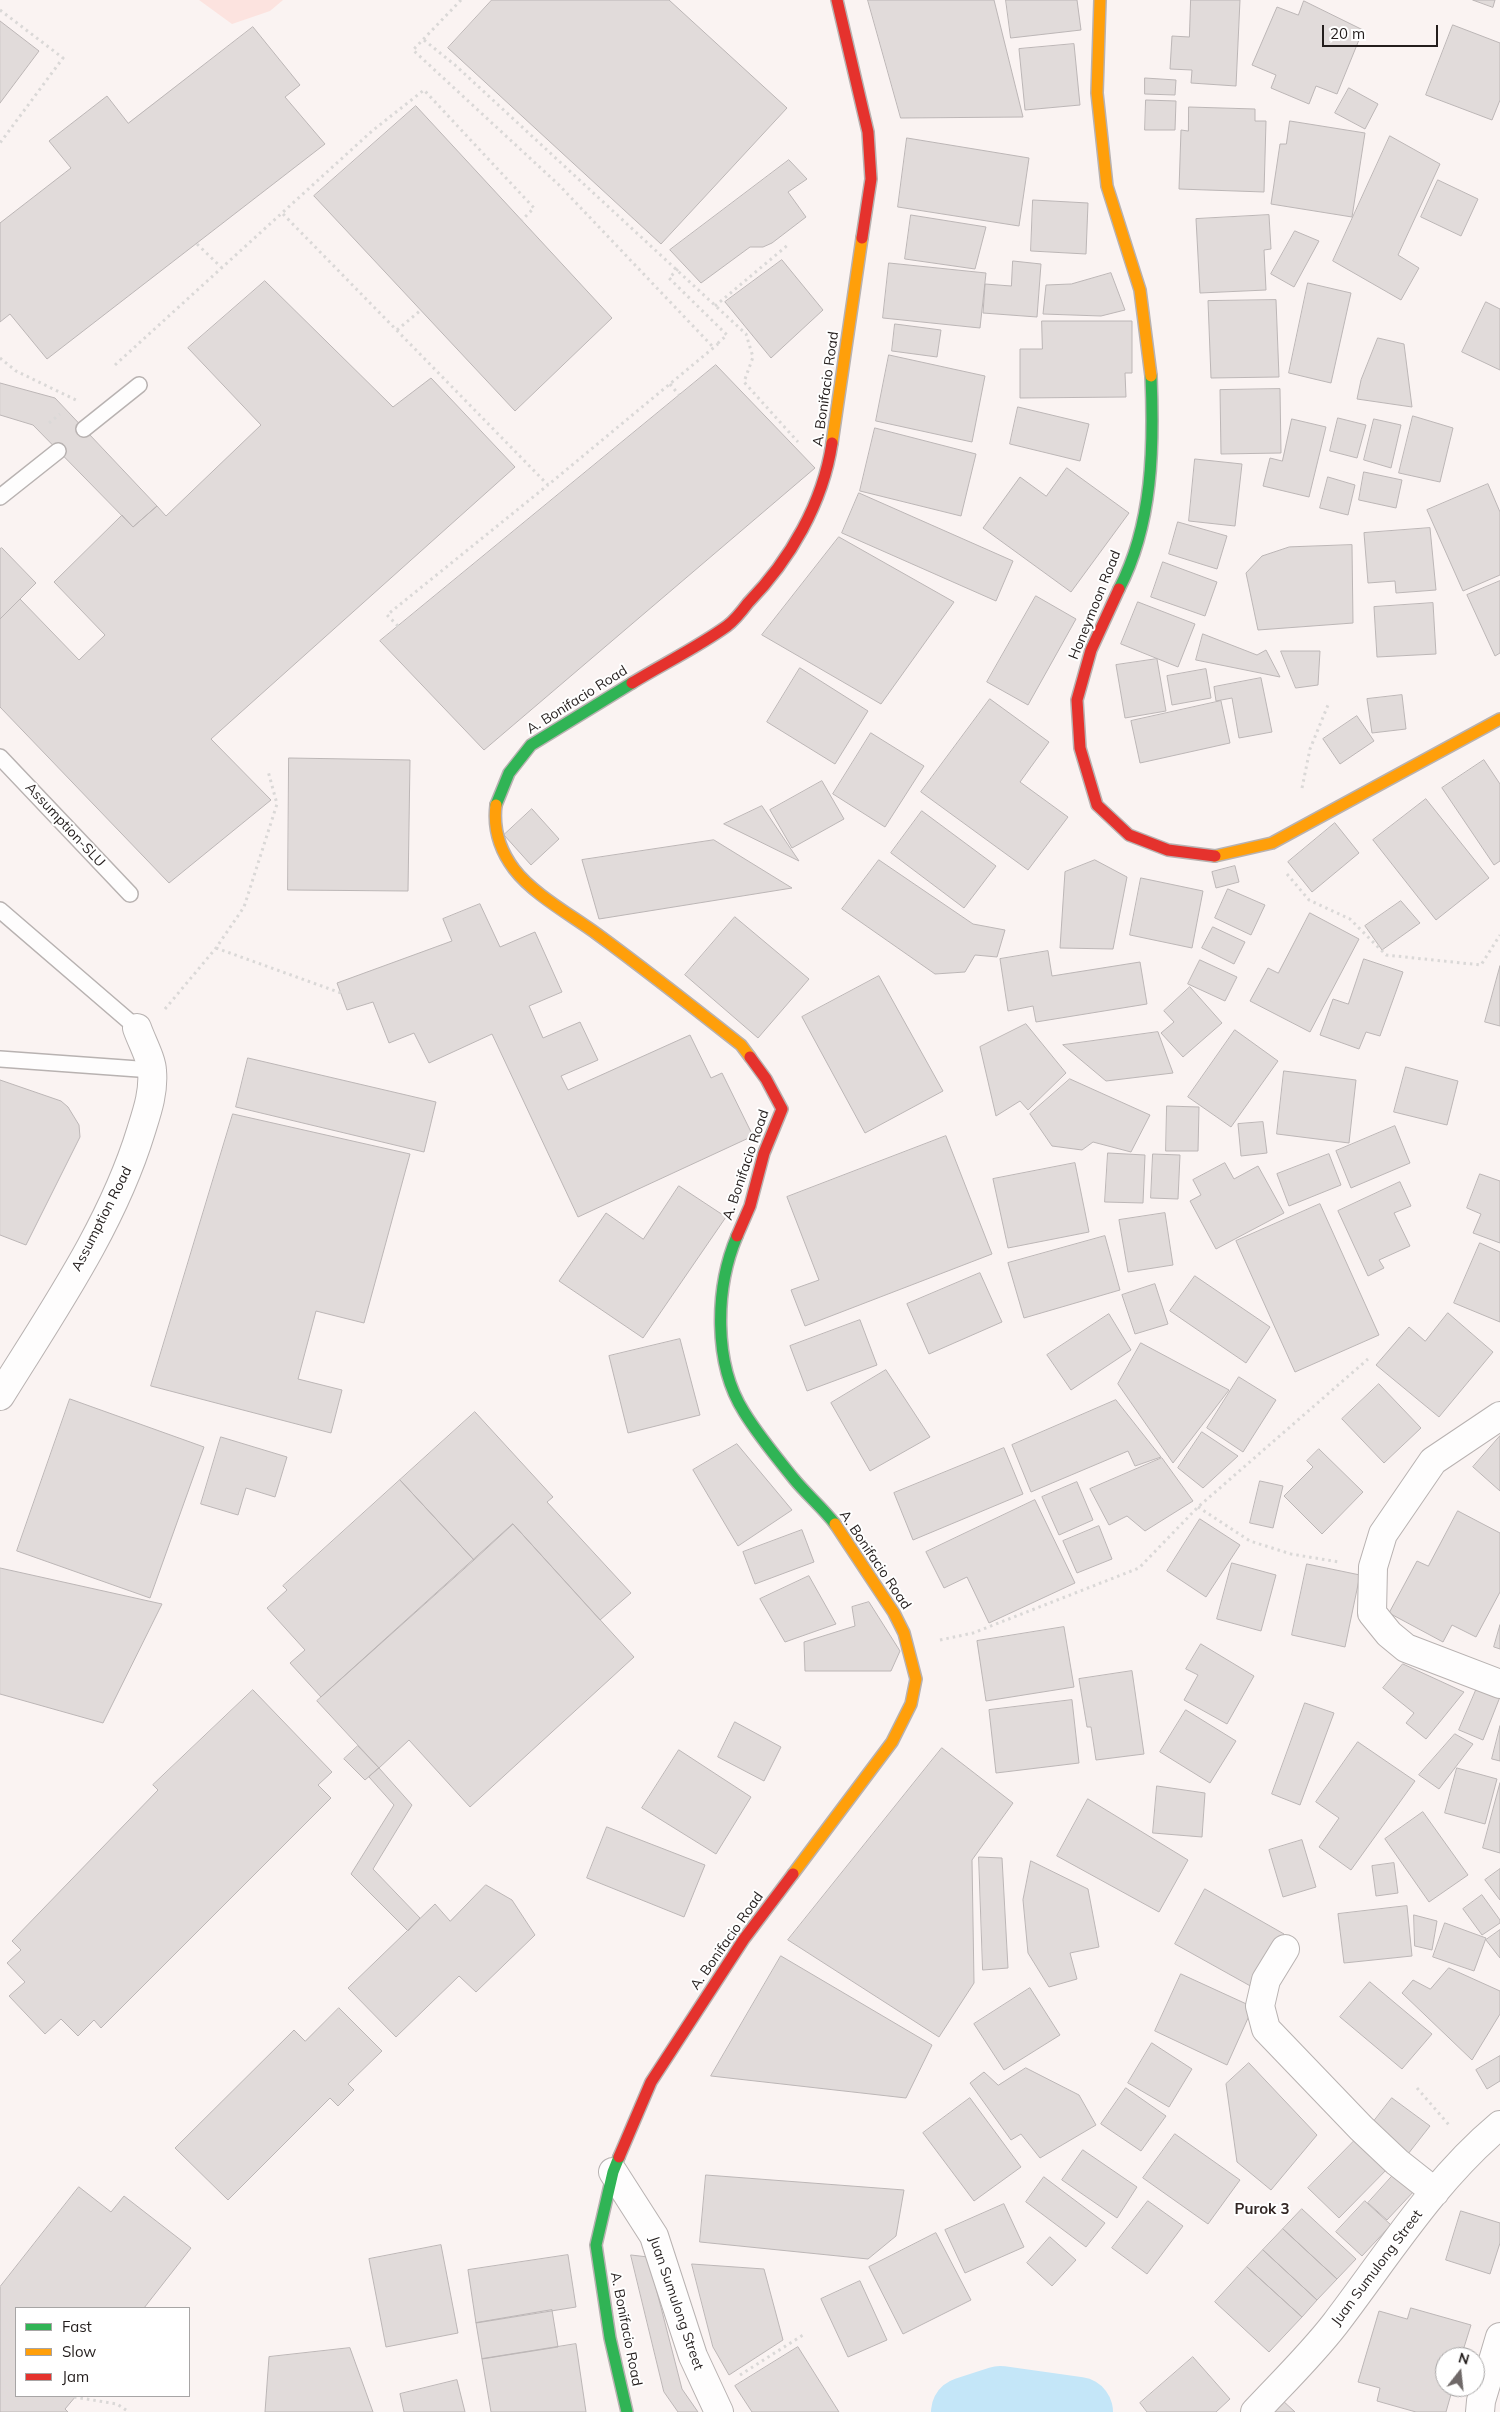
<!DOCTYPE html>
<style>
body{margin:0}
#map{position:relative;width:1500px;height:2412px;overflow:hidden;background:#faf3f2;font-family:Mulish,sans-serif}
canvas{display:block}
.legend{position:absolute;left:15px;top:2307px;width:175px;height:90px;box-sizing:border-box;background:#fff;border:1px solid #a7a5a5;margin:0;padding:6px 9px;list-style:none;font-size:15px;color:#241e1d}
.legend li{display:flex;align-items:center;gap:10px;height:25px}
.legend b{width:25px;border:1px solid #a7a5a5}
.north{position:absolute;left:1435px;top:2347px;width:50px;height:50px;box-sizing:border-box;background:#fff;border:1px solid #a7a5a5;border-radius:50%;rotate:16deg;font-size:14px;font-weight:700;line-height:20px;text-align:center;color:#241e1d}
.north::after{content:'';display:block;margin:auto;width:18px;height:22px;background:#6f6968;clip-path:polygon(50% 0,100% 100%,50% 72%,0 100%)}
.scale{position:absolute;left:1322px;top:25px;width:116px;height:22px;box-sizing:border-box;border:2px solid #241e1d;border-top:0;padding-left:6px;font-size:15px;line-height:18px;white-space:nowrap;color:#241e1d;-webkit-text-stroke:4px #fff;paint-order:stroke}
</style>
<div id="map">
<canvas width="1500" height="2412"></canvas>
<ul class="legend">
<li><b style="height:6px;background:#30b455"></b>Fast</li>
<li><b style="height:6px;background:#ff9f0a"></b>Slow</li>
<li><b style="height:6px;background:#e5322d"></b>Jam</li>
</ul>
<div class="north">N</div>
<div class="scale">20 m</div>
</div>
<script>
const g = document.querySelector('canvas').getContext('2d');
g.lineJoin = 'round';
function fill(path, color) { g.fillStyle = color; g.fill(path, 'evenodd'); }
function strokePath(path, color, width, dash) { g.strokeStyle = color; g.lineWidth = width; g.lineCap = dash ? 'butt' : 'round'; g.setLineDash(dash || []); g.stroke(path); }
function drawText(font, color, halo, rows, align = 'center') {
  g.font = font + ' Mulish,sans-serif'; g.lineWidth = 4; g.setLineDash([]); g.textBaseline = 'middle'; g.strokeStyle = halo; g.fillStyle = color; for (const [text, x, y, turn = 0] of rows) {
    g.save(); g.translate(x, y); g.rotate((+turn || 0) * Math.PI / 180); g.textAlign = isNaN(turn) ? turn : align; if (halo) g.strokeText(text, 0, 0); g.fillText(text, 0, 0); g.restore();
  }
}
fill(new Path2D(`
 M199,0H283L270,11L232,24Z`), '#fce3df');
strokePath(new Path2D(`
 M966,2412L1000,2401L1078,2412`), '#c4e6f8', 70);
const building = new Path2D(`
 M492,0H669L787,108L661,244L448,48Z
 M868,0H994L1023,117L901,118Z
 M1006,0H1077L1081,30L1011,38Z
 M1191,0H1240L1236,86L1191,83L1192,70L1170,69L1172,36L1189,37Z
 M1473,0H1495L1493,7Z
 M1304,1L1363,30L1337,94L1316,86L1309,104L1271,88L1276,75L1252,65L1277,7L1298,15Z
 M0,21L39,51L0,103Z
 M1453,25L1500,43V100L1492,120L1426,95Z
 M253,27L300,85L285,97L325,144L47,359L10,314L0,322V223L71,168L49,141L107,96L128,123Z
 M1074,44L1080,105L1025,110L1019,49Z
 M1145,78L1176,80L1175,95L1145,94Z
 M1349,88L1378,104L1365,129L1335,113Z
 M1146,100L1176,101L1175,130H1145Z
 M416,106L612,318L515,411L314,196Z
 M1189,107L1255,109V121H1266L1264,192L1179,189L1181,130L1188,131Z
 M1290,121L1365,133L1352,217L1271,204L1280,144H1286Z
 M1390,136L1440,164L1398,255L1419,268L1401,300L1333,261Z
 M907,138L1029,158L1019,226L898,207Z
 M789,160L807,179L788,192L806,217L772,243L763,247H750L701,283L670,250Z
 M1438,180L1478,199L1461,236L1421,217Z
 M1033,200L1088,203L1086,254L1031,251Z
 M911,215L986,227L975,269L905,259Z
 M1269,215L1271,249L1264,250L1266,290L1200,293L1196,219Z
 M1295,231L1319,241L1294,287L1271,274Z
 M782,260L823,310L771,358L725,302Z
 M1013,261L1041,264L1037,317L983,313L985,284L1011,286Z
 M889,263L986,273L980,328L883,318Z
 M1111,273L1125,310L1101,316L1043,314L1046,285L1071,284Z
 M265,281L393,407L431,378L515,467L211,739L271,800L169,883L0,707V619L20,599L79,660L105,635L54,582L122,515L133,527L157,506L166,516L261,425L188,348Z
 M1308,283L1351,293L1331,383L1289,373Z
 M1276,300L1279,377L1211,378L1208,301Z
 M1486,302L1500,309V370L1462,352Z
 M1042,321H1132V373H1125L1126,397L1020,398V349H1042Z
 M895,324L941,330L937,357L892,351Z
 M1378,338L1404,344L1412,407L1357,399L1361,380Z
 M889,355L985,376L972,442L876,421Z
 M716,365L815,468L484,750L380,641Z
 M0,383L55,398L157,506L133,527L33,425L0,415Z
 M1280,389L1281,453L1221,454L1220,390Z
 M1018,407L1089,424L1080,461L1010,444Z
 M1413,416L1453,428L1440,482L1399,473Z
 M1338,418L1366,425L1357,458L1330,451Z
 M1292,419L1326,427L1309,497L1263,486L1270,458L1282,461Z
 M1374,419L1401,425L1391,468L1364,460Z
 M875,428L976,454L961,516L860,491Z
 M1195,459L1242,464L1235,526L1189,521Z
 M1067,468L1129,513L1071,592L983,528L1020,477L1046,496Z
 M1364,472L1402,480L1396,508L1359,500Z
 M1328,477L1355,485L1348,515L1320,508Z
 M1488,484L1500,512V575L1463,591L1427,510Z
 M859,493L1013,561L996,601L842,533Z
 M1178,522L1227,536L1217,569L1169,554Z
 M1430,528L1436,590L1396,593L1395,581L1368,583L1364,533Z
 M839,537L954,602L881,704L762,635Z
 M1352,545L1353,623L1258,630L1246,573L1262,556L1289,547Z
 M2,548L36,583L0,619V549Z
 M1163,562L1217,582L1205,616L1151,597Z
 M1500,581V653L1495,656L1467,595Z
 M1036,596L1076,619L1028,705L987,682Z
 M1138,602L1195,624L1178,667L1121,644Z
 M1433,603L1436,654L1377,657L1374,607Z
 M1203,634L1257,655L1266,650L1280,677L1196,660Z
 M1281,651H1320L1318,685L1296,688Z
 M1157,659L1166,711L1125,718L1116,665Z
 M800,668L868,711L835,764L767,722Z
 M1206,669L1211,698L1172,705L1167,676Z
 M1261,678L1272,732L1239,738L1232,698L1216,701L1214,687Z
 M1402,695L1406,729L1372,733L1367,699Z
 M990,699L1049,742L1020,782L1068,817L1028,870L921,792Z
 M1221,701L1230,743L1140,763L1131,721Z
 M1357,716L1374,741L1340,764L1323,739Z
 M871,733L924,766L885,827L833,794Z
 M289,758L410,760L408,891L288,890Z
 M1484,760L1500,784V861L1494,865L1442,788Z
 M822,781L844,819L792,848L770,810Z
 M1426,799L1489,878L1436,920L1373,840Z
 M762,806L799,861L724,824Z
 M532,809L559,839L531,865L504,835Z
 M922,811L996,866L964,908L891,853Z
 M1335,823L1359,853L1312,892L1288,862Z
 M714,840L792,888L599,919L582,860Z
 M879,860L973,924L1005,930L997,957L975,955L965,972L935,974L842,909Z
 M1095,860L1127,877L1113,949L1060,948L1065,872Z
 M1235,866L1239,882L1216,888L1212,872Z
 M1141,878L1203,891L1192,948L1130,935Z
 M1228,889L1265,905L1251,935L1215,918Z
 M1401,901L1420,923L1382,950L1365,926Z
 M480,904L500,947L535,932L562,992L529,1006L543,1038L580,1022L598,1060L561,1076L568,1090L690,1035L711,1078L722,1073L753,1136L578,1217L492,1034L429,1063L414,1033L389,1043L373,1002L347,1010L337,983L452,941L443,919Z
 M1310,913L1359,939L1310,1032L1250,1001L1268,968L1278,973Z
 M735,917L809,979L758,1038L685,975Z
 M1213,927L1245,942L1234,964L1202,948Z
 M1048,951L1052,976L1140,962L1147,1004L1036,1022L1033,1006L1008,1011L1000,959Z
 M1364,959L1403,972L1380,1036L1366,1032L1359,1049L1320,1035L1333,999L1348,1004Z
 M1200,960L1237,977L1225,1001L1188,984Z
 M1500,966V1026L1485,1022Z
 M879,976L943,1091L865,1133L802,1017Z
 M1190,987L1222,1023L1183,1057L1161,1033L1174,1022L1164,1011Z
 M1026,1024L1066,1073L1028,1110L1020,1101L996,1116L980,1047Z
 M1235,1030L1278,1061L1231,1127L1188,1097Z
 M1158,1032L1173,1073L1106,1081L1063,1045Z
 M248,1058L436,1102L424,1152L236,1107Z
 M1406,1067L1458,1081L1447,1125L1394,1112Z
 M1284,1071L1356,1080L1349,1143L1277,1134Z
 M1070,1079L1150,1115L1131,1152L1093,1142L1082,1150L1052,1146L1030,1114Z
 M0,1080L61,1101L68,1107L79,1125L80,1137L26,1245L0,1235Z
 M1167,1106L1199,1107L1198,1151H1166Z
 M233,1114L410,1154L364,1323L316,1311L298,1379L342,1390L331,1433L151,1386Z
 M1263,1122L1267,1153L1241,1156L1238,1124Z
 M1395,1126L1410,1163L1351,1188L1336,1151Z
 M946,1136L992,1254L805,1326L791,1290L819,1280L787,1197Z
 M1108,1153L1145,1155L1143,1203L1105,1202Z
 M1153,1154L1180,1155L1178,1199L1151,1198Z
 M1329,1154L1341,1185L1289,1206L1277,1174Z
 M1075,1163L1089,1232L1008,1248L993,1179Z
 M1225,1163L1234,1179L1258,1166L1284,1213L1216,1249L1190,1201L1201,1195L1193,1180Z
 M1480,1174L1500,1181V1243L1473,1233L1481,1214L1467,1208Z
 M1400,1182L1411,1206L1394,1213L1410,1246L1379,1260L1384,1268L1368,1276L1338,1211Z
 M679,1186L726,1217L643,1338L559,1281L606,1213L643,1239Z
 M1320,1204L1379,1335L1295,1372L1236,1241Z
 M1165,1213L1173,1265L1128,1272L1119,1220Z
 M1105,1236L1120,1290L1024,1318L1008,1263Z
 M1480,1243L1500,1252V1322L1454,1303Z
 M980,1273L1002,1322L929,1354L907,1304Z
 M1195,1276L1270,1327L1246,1363L1170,1311Z
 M1155,1284L1168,1324L1135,1334L1122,1295Z
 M1448,1313L1493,1352L1439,1417L1376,1365L1409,1327L1425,1341Z
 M1109,1314L1131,1350L1071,1390L1047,1355Z
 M860,1320L877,1365L807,1391L790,1346Z
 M680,1339L700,1415L628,1433L609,1356Z
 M1141,1343L1229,1390L1173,1463L1118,1384Z
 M886,1370L930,1437L870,1471L831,1403Z
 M1239,1377L1276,1400L1243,1452L1207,1428Z
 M1379,1384L1421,1428L1384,1463L1342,1419Z
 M70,1399L204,1447L150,1598L17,1551Z
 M1116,1400L1161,1457L1135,1466L1128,1451L1031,1492L1012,1445Z
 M475,1412L553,1497L547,1502L631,1593L600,1620L513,1524L474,1560L400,1480Z
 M1202,1432L1238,1456L1203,1488L1178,1468Z
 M1500,1436V1491L1473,1467Z
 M221,1437L287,1457L275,1497L246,1488L238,1515L201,1504Z
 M737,1444L792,1510L738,1546L693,1470Z
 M1004,1448L1023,1494L913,1540L894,1493Z
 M1319,1449L1363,1492L1322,1534L1284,1496L1313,1467L1307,1461Z
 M1162,1458L1193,1501L1145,1531L1127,1516L1109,1525L1090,1489Z
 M400,1480L474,1560L321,1697L290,1663L305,1650L267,1608L287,1590L283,1586Z
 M1260,1481L1283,1486L1273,1528L1250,1523Z
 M1077,1482L1093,1520L1059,1535L1042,1497Z
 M1035,1500L1075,1583L989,1623L967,1577L944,1588L926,1552Z
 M1458,1511L1500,1533V1592L1476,1637L1452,1625L1443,1642L1389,1613L1417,1561L1428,1566Z
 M1200,1519L1240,1545L1206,1597L1167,1571Z
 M513,1524L634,1657L470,1807L409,1740L379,1768L317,1701Z
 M1099,1526L1112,1559L1077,1573L1063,1541Z
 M802,1530L814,1562L755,1584L743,1552Z
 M1232,1563L1276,1575L1261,1631L1217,1619Z
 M1307,1564L1360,1575L1345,1647L1292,1635Z
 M0,1568L162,1604L103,1723L0,1694Z
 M809,1576L836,1624L785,1642L760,1599Z
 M869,1602L900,1651L891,1671H805L804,1642L855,1626L852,1607Z
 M1500,1625V1649L1494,1647Z
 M1064,1627L1074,1687L986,1701L977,1641Z
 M1201,1644L1254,1676L1227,1724L1184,1700L1198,1675L1186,1669Z
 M1403,1664L1464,1692L1426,1739L1406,1723L1414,1713L1383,1688Z
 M1132,1671L1144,1754L1096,1760L1091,1727H1087L1079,1679Z
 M1477,1688L1500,1697L1483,1740L1459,1730Z
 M253,1690L332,1772L318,1785L331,1798L101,2028L94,2020L78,2036L61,2019L45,2034L9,1996L25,1982L7,1963L21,1950L12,1941L158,1790L153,1785Z
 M1072,1700L1079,1763L996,1773L989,1710Z
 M1305,1703L1334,1713L1300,1805L1272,1794Z
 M1186,1710L1236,1741L1210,1783L1160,1752Z
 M735,1722L781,1747L764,1781L718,1757Z
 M1500,1726V1761L1492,1759Z
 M1455,1734L1473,1744L1439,1789L1419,1775Z
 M1358,1742L1415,1781L1351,1870L1319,1847L1339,1818L1316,1802Z
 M358,1746L379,1768L365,1780L344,1759Z
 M942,1748L1013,1803L972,1860L974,1983L939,2037L788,1940Z
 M679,1750L751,1797L716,1854L642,1808Z
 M379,1768L412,1805L373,1869L420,1918L408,1931L351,1874L394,1805L369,1777Z
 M1457,1768L1497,1779L1485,1824L1445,1813Z
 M1500,1783V1853L1483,1848Z
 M1157,1786L1205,1793L1202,1837L1153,1833Z
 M1088,1799L1188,1860L1159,1912L1057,1856Z
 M1423,1812L1468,1875L1429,1902L1385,1839Z
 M607,1827L705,1865L684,1917L587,1878Z
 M1302,1840L1316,1887L1283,1897L1269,1850Z
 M979,1857L1002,1858L1008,1968L983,1970Z
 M1031,1861L1088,1889L1099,1947L1070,1953L1077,1979L1049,1987L1028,1953L1023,1900Z
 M1394,1863L1398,1893L1376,1896L1372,1866Z
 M1500,1869V1900L1485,1880Z
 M486,1885L512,1900L535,1935L476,1992L459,1976L396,2037L348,1988L435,1904L450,1921Z
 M1205,1889L1284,1934L1254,1988L1175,1944Z
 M1482,1895L1500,1920V1923L1482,1935L1463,1909Z
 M1407,1906L1412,1956L1344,1963L1338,1914Z
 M1414,1915L1437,1921L1432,1950L1415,1946Z
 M1445,1923L1486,1938L1474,1971L1433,1957Z
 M1500,1930V1958L1486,1940Z
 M781,1956L932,2045L906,2098L711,2076Z
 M1449,1968L1500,1991V2014L1472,2060L1402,1993L1413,1980L1430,1989Z
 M1181,1974L1253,2007L1227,2065L1155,2031Z
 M1370,1982L1432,2034L1402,2069L1340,2017Z
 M1030,1988L1060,2035L1004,2070L974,2024Z
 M339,2008L382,2051L348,2084L354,2090L338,2106L330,2098L228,2200L175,2148L294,2030L305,2041Z
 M1152,2043L1192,2069L1169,2107L1128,2083Z
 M1500,2056V2081L1487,2089L1476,2070Z
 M1249,2063L1317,2135L1271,2190L1237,2162L1226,2084Z
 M1026,2068L1079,2095L1096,2125L1040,2158L1021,2134L1011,2140L970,2083L984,2072L998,2085Z
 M1126,2088L1166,2116L1141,2151L1101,2124Z
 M970,2098L1021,2167L974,2201L923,2133Z
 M1392,2098L1430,2126L1408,2154L1371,2125Z
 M1363,2132L1394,2162L1339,2218L1308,2188Z
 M1175,2134L1240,2180L1208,2224L1143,2178Z
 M1083,2150L1137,2187L1117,2218L1062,2180Z
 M1396,2172L1415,2190L1387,2220L1368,2203Z
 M706,2175L904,2190L896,2236L868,2259L700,2242Z
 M1044,2177L1105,2223L1086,2247L1026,2202Z
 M79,2187L111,2212L124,2196L191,2248L144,2308H16V2396H76L65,2409L68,2412H0V2287Z
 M1148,2201L1183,2226L1147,2274L1112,2248Z
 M1365,2201L1391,2225L1362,2256L1336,2232Z
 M1004,2204L1024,2247L965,2273L945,2230Z
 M1302,2209L1356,2259L1337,2279L1283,2229Z
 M1461,2211L1500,2223V2243L1490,2274L1446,2260Z
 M1283,2229L1337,2279L1317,2300L1263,2250Z
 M936,2233L971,2300L903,2334L869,2267Z
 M1050,2237L1076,2260L1052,2286L1027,2263Z
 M441,2245L458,2333L386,2347L369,2259Z
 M1263,2250L1317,2300L1302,2317L1247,2267Z
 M568,2255L576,2307L476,2323L468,2270Z
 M631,2255L648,2257L682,2389L698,2412H678L664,2392Z
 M692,2264L764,2269L783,2340L729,2375L713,2347Z
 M1247,2267L1302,2317L1269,2352L1215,2302Z
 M860,2281L887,2340L848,2357L821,2299Z
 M1411,2308L1471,2325L1461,2357H1445V2387H1453L1446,2412H1416L1377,2401L1380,2388L1358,2382L1379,2311L1407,2319Z
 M552,2310L558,2347L482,2359L476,2323Z
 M576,2344L586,2412H491L482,2359Z
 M798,2347L839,2412H752L735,2386Z
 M350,2348L373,2412H265L269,2357Z
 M1193,2357L1230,2399L1216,2412H1147L1140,2403Z
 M457,2380L465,2412H404L400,2394Z
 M1281,2399L1295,2412H1269Z`);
fill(building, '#e1dbda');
strokePath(building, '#bcb6b6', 1);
const lane = new Path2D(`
 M84,429L139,385
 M0,497L58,451
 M0,757L130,894
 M0,910L137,1028
 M0,1059L152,1070`);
const street = new Path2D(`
 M0,1396C52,1312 112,1226 141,1131C147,1112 154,1092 152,1071C152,1060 141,1040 137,1028
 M1500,1416L1433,1461L1383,1534L1373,1567L1372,1613L1389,1634L1406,1648L1500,1684
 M1285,1949L1266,1980L1260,2006L1266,2029L1361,2128L1397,2162L1435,2192
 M613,2172L654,2236L693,2356L719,2412
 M1255,2412C1282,2383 1311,2355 1335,2324C1387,2256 1434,2180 1500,2125
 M1480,2412L1481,2401L1500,2337`);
const fast = new Path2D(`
 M1119,589C1153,524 1154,447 1151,376
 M496,805L509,773L531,745L632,683
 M737,1236C715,1288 713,1363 744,1412C758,1435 777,1458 794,1479C807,1495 823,1508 835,1524
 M619,2157L613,2172L596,2245L610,2338L627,2412`);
const slow = new Path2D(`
 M1100,0L1097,93L1107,186L1140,290L1151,376
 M832,443L862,238
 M496,805C493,829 499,849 514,869C533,894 571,915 597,934C646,970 693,1007 741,1045L750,1057
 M1215,856L1272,843L1500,719
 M793,1874L892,1742L911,1704L916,1679L904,1633L894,1613L835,1524`);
const jam = new Path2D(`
 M837,0L868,132L871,179L862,238
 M1119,589L1091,650L1077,700L1080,748L1097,805L1129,835L1168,850L1215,856
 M632,683C663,664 698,647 727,626C735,620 742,611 748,603C790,560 823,503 832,443
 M737,1236L750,1206L764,1153L782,1109L766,1079L750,1057
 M619,2157L651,2082L744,1939L793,1874`);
strokePath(lane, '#b8b2b1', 18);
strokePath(street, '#b8b2b1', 30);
strokePath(fast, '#b8b2b1', 14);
strokePath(slow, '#b8b2b1', 14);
strokePath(jam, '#b8b2b1', 14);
strokePath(new Path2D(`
 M461,0L413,50L559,185L713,347L715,346
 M0,10L63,58L0,143
 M424,40L455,65L746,334L753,357L744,382L798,442
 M283,214L548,485L718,344
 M197,244L223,269
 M678,269L669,278L727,335L717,344
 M715,306L789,244
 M397,330L421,310
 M0,358L16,371L76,400
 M115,365L372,131L424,90L534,208L522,220
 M670,384L679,395
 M49,423L60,414
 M398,626L387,615L548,485
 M1302,788L1310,749L1328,705
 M1287,874L1309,900L1350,919L1386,955L1481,965L1500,935
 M216,948L341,993
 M165,1009L216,948L244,907L277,804L268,771
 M1198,1507L1250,1541L1291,1554L1339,1562
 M940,1640L973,1633L1139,1568L1198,1507L1368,1359
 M1417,2088L1449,2125
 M740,2375L803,2335
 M74,2397L117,2404L129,2412`), '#dad8d7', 3, [2.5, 4]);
strokePath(lane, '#fefdfd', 15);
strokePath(street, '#fefdfd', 28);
strokePath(fast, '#30b455', 11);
strokePath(slow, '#ff9f0a', 11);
strokePath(jam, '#e5322d', 11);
drawText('14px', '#241e1d', '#fff', [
 ["A. Bonifacio Road",826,389,-82],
 ["Honeymoon Road",1095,605,-68],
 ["A. Bonifacio Road",577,700,-32],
 ["Assumption-SLU",65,825,47],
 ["A. Bonifacio Road",746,1165,-71],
 ["Assumption Road",102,1219,-63],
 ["A. Bonifacio Road",875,1560,56],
 ["A. Bonifacio Road",727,1941,-55],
 ["Juan Sumulong Street",1377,2268,-53],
 ["Juan Sumulong Street",676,2303,71],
 ["A. Bonifacio Road",626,2329,79]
]);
drawText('bold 15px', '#332725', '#fff', [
 ["Purok 3",1262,2209]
]);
</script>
